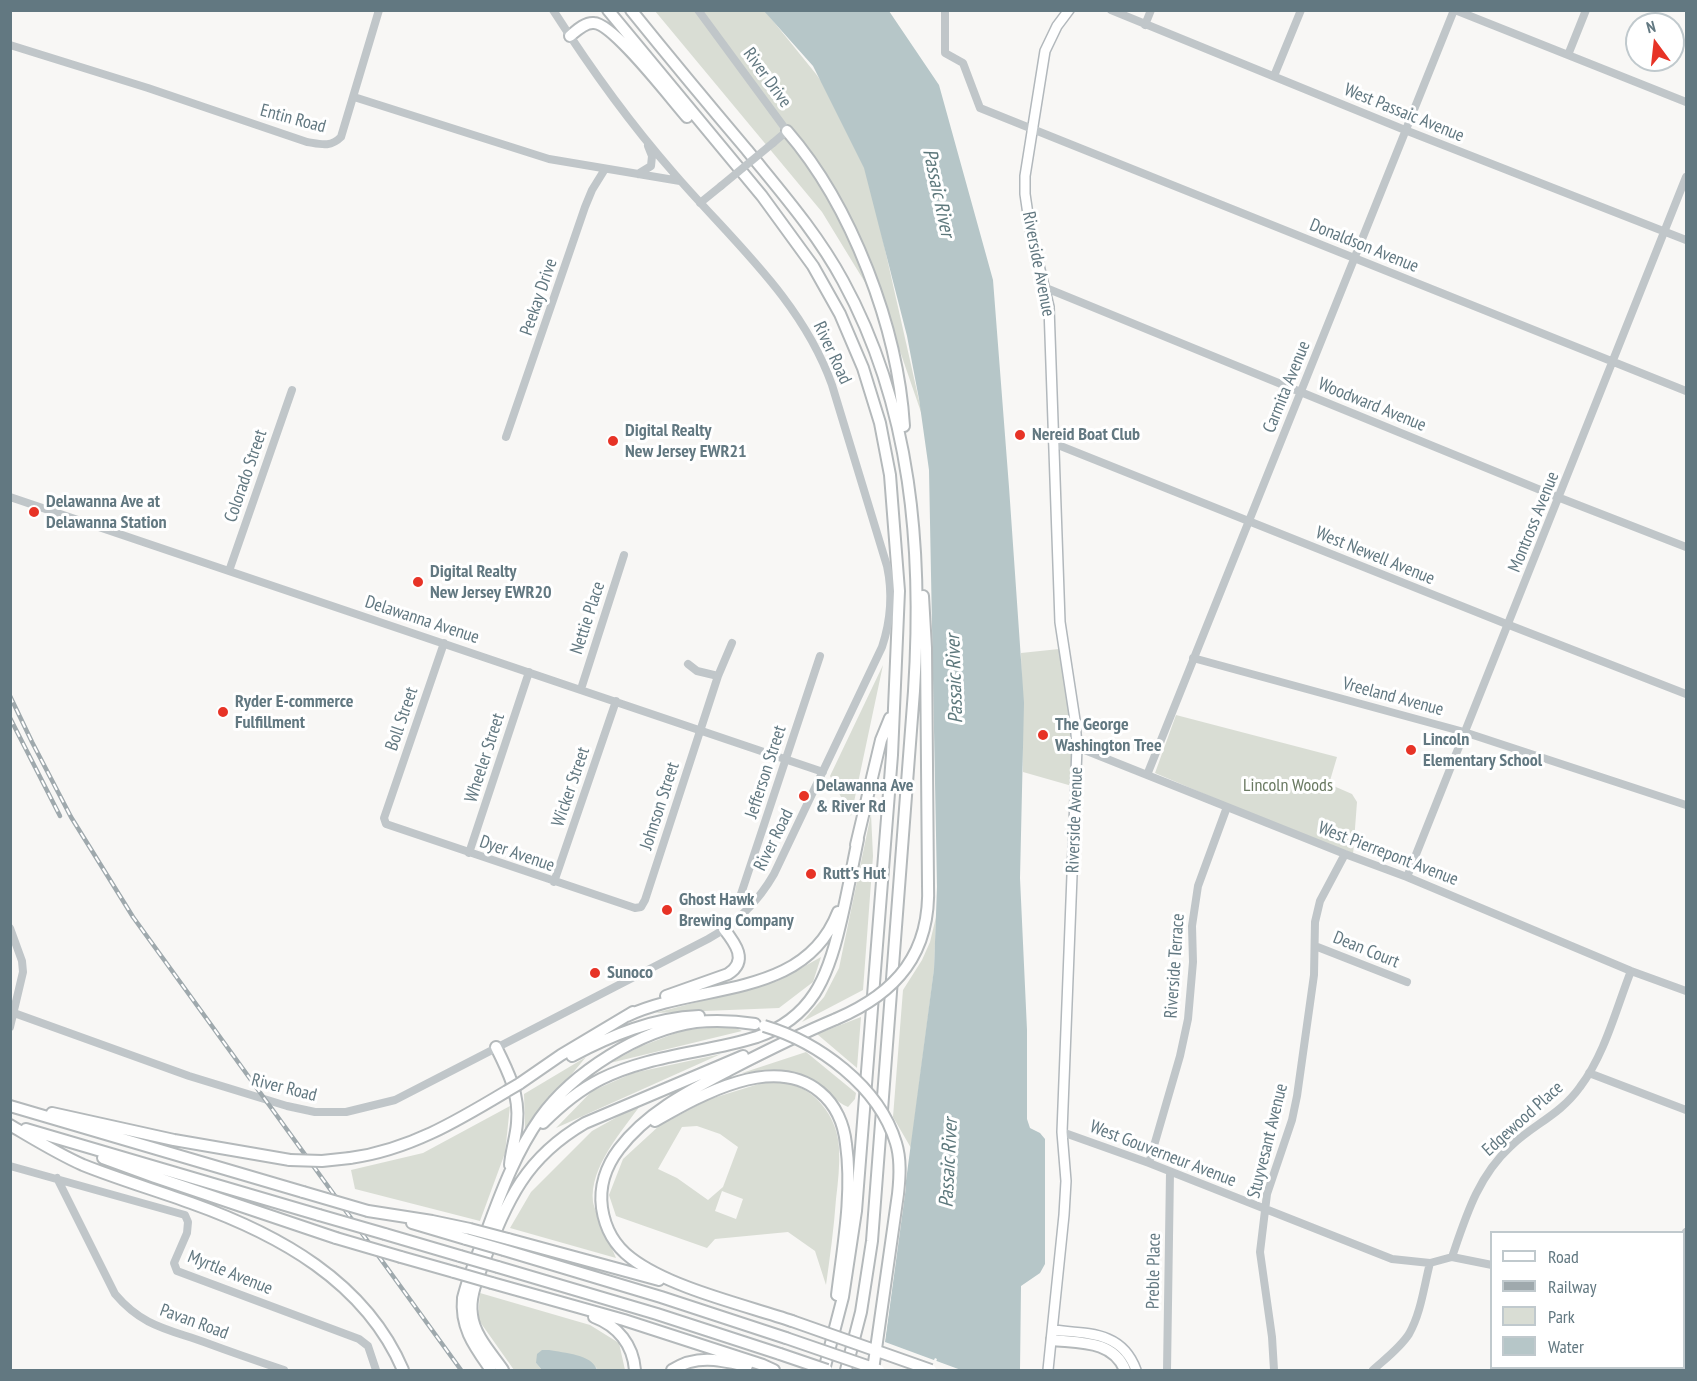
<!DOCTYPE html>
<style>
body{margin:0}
#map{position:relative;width:1697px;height:1381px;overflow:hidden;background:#f8f7f5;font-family:"PT Sans Narrow",sans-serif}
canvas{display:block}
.frame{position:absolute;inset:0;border:12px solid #627881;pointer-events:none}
.legend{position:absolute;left:1490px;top:1231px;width:195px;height:138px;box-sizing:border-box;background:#fff;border:2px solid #c0c9cd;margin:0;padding:8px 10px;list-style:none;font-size:18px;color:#627881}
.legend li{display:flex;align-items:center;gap:12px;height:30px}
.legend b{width:30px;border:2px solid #c0c9cd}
.north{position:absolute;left:1625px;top:12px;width:60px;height:60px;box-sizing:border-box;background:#fff;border:2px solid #c0c9cd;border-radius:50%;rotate:345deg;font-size:16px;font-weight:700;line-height:24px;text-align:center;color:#627881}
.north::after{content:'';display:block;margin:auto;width:21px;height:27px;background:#e73326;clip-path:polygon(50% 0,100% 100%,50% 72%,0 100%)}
</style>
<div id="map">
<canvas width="1697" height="1381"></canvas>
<div class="frame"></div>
<ul class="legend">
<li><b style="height:8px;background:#fff"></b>Road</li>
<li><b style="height:8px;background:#9fa9ad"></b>Railway</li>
<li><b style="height:16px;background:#d9ddd4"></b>Park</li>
<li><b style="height:16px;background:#b6c6c8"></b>Water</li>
</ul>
<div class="north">N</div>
</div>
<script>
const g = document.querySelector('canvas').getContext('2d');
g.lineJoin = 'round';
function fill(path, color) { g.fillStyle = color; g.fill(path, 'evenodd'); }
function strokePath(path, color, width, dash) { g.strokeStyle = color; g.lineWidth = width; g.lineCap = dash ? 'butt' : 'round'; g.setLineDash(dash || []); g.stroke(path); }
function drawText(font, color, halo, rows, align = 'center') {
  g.font = font + ' "PT Sans Narrow",sans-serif'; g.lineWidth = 6; g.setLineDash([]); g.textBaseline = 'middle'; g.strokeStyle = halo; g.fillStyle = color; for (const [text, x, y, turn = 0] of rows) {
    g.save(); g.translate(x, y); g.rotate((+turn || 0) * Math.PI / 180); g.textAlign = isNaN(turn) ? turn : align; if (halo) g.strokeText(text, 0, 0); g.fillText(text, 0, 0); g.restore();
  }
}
fill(new Path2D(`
 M655,11H765L816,74L859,134L923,418L891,325L822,212Z
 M1059,649L1070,720L1072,786L1023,772L1021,653Z
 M883,665L851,816L830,776Z
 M1176,715L1337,757L1329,784L1352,794L1357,802L1353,855L1341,852L1155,773Z
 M871,814L873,856L863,990L802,1022L824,997L839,968Z
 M936,917L934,970L911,1148L893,1117L903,990L922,960L930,942Z
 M821,957L813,982L779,1008L655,1013L778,981Z
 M861,1017L857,1068L817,1034Z
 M732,1026L742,1031L610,1063L639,1047L684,1030Z
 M806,1052L856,1093L855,1099L848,1107C836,1102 829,1092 819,1084C797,1066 768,1070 742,1073Z
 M721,1054L556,1128L592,1091L633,1073Z
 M586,1057L525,1130L524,1094Z
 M762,1083C773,1083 784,1082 794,1085C820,1094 838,1121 839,1148C840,1165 838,1182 836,1199C834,1228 830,1256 826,1285L815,1251L788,1232L715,1239L707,1248L616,1216L609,1195L623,1159L660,1125L710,1099ZM697,1126L720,1134L738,1147L723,1187L708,1200L677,1178L658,1169L682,1127ZM722,1191L743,1199L736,1219L715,1211Z
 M642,1103C623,1130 589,1167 593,1202C595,1213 611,1245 616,1258L510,1228L531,1192L592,1131Z
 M510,1106L505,1153L480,1221L355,1189L351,1170L423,1153Z
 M480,1293L590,1325L619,1343L625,1370H597L596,1367L536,1363L542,1370H514L478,1319Z`), '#d9ddd4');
fill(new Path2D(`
 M764,11H889L939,85L993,280L1009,487L1024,703L1020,878L1027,1030V1119L1030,1128L1040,1133L1045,1139V1264L1040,1273L1021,1286L1020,1370H933L937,1359L935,1358L929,1370H881L934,969L937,887L929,470L919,399L907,336L864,168L813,66Z
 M542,1350H549C564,1353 592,1354 597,1370H542L536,1363L537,1354Z`), '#b6c6c8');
fill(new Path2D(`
 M933,831H934L936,898L933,923Z
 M906,1159V1187L885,1342L961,1370H878Z`), '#f8f7f5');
const major = new Path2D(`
 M1053,1330C1088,1334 1122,1331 1136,1370
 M1048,1370L1064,1215L1066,1181L1062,1132L1077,747L1075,720L1060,622L1049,307L1030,228L1025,194V176L1045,51L1057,26L1069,10`);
const highway = new Path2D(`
 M608,10L762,196L813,266L840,314L863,368L880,423L890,475L899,591L892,755L856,1211L843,1297L824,1370
 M631,10C669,57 708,104 747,150C781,192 817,233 843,281C912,407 923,551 914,691L872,1241L861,1312L846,1370
 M570,36C576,31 585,22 594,23C614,24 671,99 687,117
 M787,131C852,206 898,328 904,426
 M923,596L926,648L928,884
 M856,845L881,740L890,718
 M666,996L728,974C749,961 735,943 724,929
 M627,1016C699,982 804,1000 838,912
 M496,1047C508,1071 520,1095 517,1123C516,1137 511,1151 510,1165
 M572,1056C612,1035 653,1018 699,1016
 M519,1084L561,1055L633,1012
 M10,1106L303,1192
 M52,1113L174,1140L290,1160
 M655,1121C699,1096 773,1053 820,1092C836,1105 844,1125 846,1144C853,1194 843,1246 837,1295
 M543,1123C560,1106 579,1090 601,1079C649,1055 706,1053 757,1037C812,1018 828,977 840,925C847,896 852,868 858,839
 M10,1125C34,1139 58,1154 83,1165C118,1179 155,1190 191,1203C278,1234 365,1281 403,1370
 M26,1129L319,1215
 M103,1158L155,1177L336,1238
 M350,1158C409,1150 457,1121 507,1091
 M368,1211L432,1221L470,1229
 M412,1223L466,1239
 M385,1234L460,1256
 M508,1239L659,1280
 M504,1250L661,1297L786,1338
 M401,1257L454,1272
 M498,1267L657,1314L780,1354
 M492,1283L624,1320L763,1365L774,1370
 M594,1317C618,1326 633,1345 635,1370
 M792,1321C745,1305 670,1288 631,1258C615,1246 605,1228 602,1208C599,1187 606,1166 619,1149C647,1112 689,1091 729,1070C764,1052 800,1034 836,1019
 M1052,1340C1079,1343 1113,1340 1125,1370
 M491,1370C475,1347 460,1328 463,1298C469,1273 480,1249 489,1225C503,1187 517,1151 540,1118C573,1072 640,1030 696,1022C716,1020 736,1021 755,1024
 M503,1370C492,1354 474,1335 472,1315C469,1296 478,1278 484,1261C508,1199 525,1158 585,1123L743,1056
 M672,1370C697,1354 720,1360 747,1366`);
strokePath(major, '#b2b8bc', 12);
strokePath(highway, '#b4b9bb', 14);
strokePath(new Path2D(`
 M698,10L787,131L773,143
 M1111,10L1405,130L1686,240
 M1455,10L1686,102
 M945,11V53L963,63L980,108L1686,391
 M1145,25L1151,10
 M10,45L148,88L307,142C320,144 330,148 341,137L379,10
 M1568,55L1586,10
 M1274,76L1301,10
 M354,97L549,159L680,181
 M638,174L651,166L652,156L648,146
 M700,203L721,186
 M1046,288L1560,498L1686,547
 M506,437L585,207L592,190L605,169
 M1053,443L1509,625L1686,694
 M10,497L823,772
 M229,571L292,390
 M444,643L384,818L386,824L635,908L641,907L645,900L718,676L732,643
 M1193,658L1464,732L1686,805
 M688,664L697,671L718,676
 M581,689L624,555
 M1077,747L1345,854L1407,877L1631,971L1686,991
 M1147,775L1454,10
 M469,853L529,672
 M1407,877L1686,177
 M554,882L616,701
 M740,897L820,656
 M10,928L22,961L23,972L10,1027
 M1315,946L1407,982
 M14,1013L189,1076L287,1106L315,1112H346L395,1100L708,939C737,923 758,902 774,874L882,647C891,620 893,594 887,566L832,385C801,298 730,239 672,171C628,121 589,66 553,10
 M1589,1073L1686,1110
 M1062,1132L1149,1163L1392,1259L1430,1263L1452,1257L1492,1265
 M1149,1163L1180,1056L1188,1019L1193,962L1192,926L1198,886L1227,807
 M10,1166L185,1215L188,1222L187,1233L174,1263L177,1271L359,1339L368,1346L376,1370
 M57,1178L115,1294C142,1326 167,1329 204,1342C231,1352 257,1361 284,1370
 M1684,1235L1686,1232
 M1452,1257C1466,1216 1478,1176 1511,1146C1534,1124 1560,1115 1580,1087C1605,1054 1616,1009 1631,971
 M1684,1329L1686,1331
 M1592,1368L1593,1370
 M1167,1370L1170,1172
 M1274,1370L1272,1337L1260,1252L1267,1194L1292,1120L1297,1096L1314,975L1315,922L1320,901L1345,854
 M1373,1370C1385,1359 1400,1348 1409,1334C1421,1313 1424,1286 1430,1263
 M1535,1370L1538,1368`), '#c0c6c9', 8);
strokePath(major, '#fff', 9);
strokePath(highway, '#fff', 10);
const rail = new Path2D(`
 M10,696L32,742L71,817L133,917L461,1370
 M10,718L60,816`);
strokePath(rail, '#9fa9ad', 4.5);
strokePath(rail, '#fff', 2, [7]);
const highwayBridge = new Path2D(`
 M836,1019C897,993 931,953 928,884
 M764,1026C818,1042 879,1086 896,1143C901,1159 900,1176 898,1194L873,1370
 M507,1091L519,1084
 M290,1160L322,1161L350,1158
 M303,1192L368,1211
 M319,1215L385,1234
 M470,1229L508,1239
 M336,1238L401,1257
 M466,1239L504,1250
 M460,1256L498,1267
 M454,1272L492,1283
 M792,1321L931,1370
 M786,1338L879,1370
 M780,1354L827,1370`);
strokePath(highwayBridge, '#b4b9bb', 14, []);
strokePath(new Path2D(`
 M721,186L773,143`), '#c0c6c9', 8);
strokePath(highwayBridge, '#fff', 10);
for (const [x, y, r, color] of [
 [1020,435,6,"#e73326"],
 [613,441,6,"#e73326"],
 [34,512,6,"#e73326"],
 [418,582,6,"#e73326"],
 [223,712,6,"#e73326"],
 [1043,735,6,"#e73326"],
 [1411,750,6,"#e73326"],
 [804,796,6,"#e73326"],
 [811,874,6,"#e73326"],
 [667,910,6,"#e73326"],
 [595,973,6,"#e73326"]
]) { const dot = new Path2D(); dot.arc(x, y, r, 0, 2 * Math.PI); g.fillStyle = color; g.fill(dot); strokePath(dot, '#fff', 2); }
drawText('18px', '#627881', '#fff', [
 ["River Drive",767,78,54],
 ["West Passaic Avenue",1404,113,22],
 ["Entin Road",293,119,15],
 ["Donaldson Avenue",1364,246,22],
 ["Riverside Avenue",1038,264,79],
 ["Peekay Drive",539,297,-71],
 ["River Road",832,353,65],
 ["Carmita Avenue",1287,387,-68],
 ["Woodward Avenue",1372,405,22],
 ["Colorado Street",246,476,-71],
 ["Montross Avenue",1534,522,-68],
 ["West Newell Avenue",1375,556,22],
 ["Nettie Place",588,618,-72],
 ["Delawanna Avenue",422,620,18],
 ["Vreeland Avenue",1393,697,15],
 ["Boll Street",402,719,-71],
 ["Wheeler Street",485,758,-72],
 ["Jefferson Street",766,772,-72],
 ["Wicker Street",571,787,-71],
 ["Johnson Street",660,806,-72],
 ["Riverside Avenue",1075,820,-88],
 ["River Road",774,840,-64],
 ["Dyer Avenue",517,854,19],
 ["West Pierrepont Avenue",1388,854,21],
 ["Dean Court",1366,950,22],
 ["Riverside Terrace",1175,966,-86],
 ["River Road",284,1088,14],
 ["Edgewood Place",1523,1119,-42],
 ["Stuyvesant Avenue",1268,1141,-76],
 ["West Gouverneur Avenue",1163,1154,21],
 ["Preble Place",1154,1271,-89],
 ["Myrtle Avenue",230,1273,22],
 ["Pavan Road",194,1322,20]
]);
drawText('bold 18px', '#627881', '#fff', [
 ["Digital Realty",625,431],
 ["New Jersey EWR21",625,452],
 ["Nereid Boat Club",1032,435],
 ["Delawanna Ave at",46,502],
 ["Delawanna Station",46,523],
 ["Digital Realty",430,572],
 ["New Jersey EWR20",430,593],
 ["Ryder E-commerce",235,702],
 ["Fulfillment",235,723],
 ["The George",1055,725],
 ["Washington Tree",1055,746],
 ["Lincoln",1423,740],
 ["Elementary School",1423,761],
 ["Delawanna Ave",816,786],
 ["& River Rd",816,807],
 ["Rutt's Hut",823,874],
 ["Ghost Hawk",679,900],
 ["Brewing Company",679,921],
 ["Sunoco",607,973]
], 'left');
drawText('18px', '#697961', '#fff', [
 ["Lincoln Woods",1288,786]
]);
drawText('italic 20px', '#5d787c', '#fff', [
 ["Passaic River",938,193,78],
 ["Passaic River",955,679,-92],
 ["Passaic River",949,1163,-87]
]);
</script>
